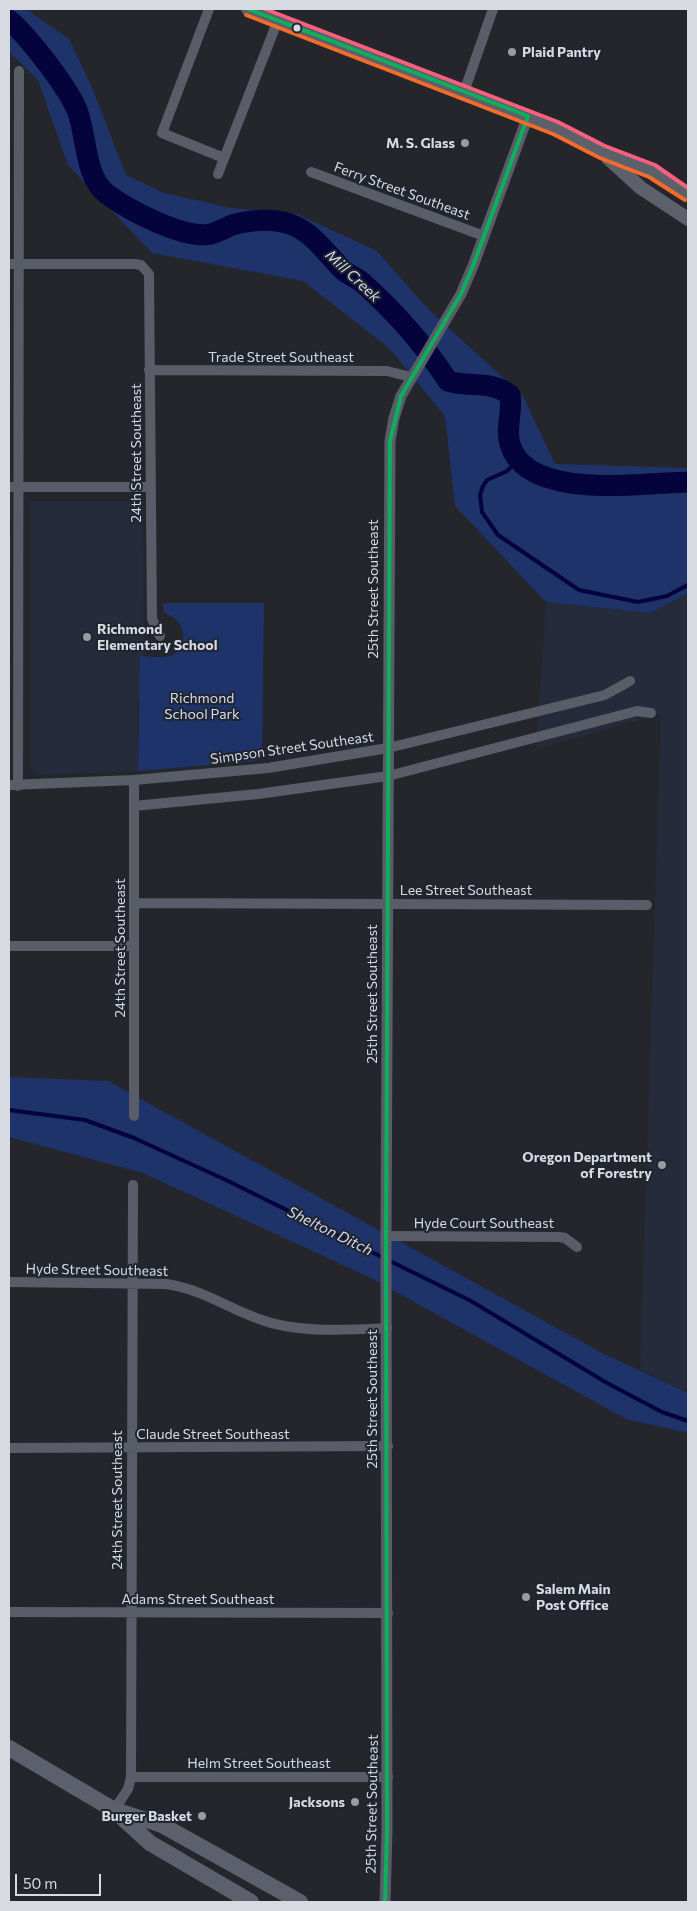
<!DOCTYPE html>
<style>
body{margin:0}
#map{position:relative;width:697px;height:1911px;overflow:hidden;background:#24262c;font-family:Commissioner,sans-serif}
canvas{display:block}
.frame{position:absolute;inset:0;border:10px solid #d7dae1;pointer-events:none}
.scale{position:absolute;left:15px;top:1874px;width:86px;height:22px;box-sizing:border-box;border:2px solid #d7dae1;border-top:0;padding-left:6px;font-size:15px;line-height:18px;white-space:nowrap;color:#d7dae1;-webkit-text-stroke:4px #20252f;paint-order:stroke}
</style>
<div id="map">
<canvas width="697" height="1911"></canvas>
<div class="frame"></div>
<div class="scale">50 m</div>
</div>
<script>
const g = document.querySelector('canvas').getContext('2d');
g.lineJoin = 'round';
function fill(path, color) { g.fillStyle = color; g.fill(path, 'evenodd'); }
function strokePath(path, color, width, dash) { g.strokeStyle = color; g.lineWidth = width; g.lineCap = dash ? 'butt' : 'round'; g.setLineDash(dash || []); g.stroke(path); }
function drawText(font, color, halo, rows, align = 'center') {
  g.font = font + ' Commissioner,sans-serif'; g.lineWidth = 4; g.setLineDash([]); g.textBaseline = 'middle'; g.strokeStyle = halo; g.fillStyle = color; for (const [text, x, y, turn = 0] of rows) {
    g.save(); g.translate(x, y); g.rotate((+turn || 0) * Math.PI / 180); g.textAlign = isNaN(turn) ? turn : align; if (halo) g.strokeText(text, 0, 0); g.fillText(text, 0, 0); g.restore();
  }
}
fill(new Path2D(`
 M31,501H143L144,656L140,657V701H137L138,771L40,775L31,770Z
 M688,593V1393L640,1369L661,714L536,749L546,602L650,613Z`), '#252b3a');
fill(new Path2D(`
 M9,9H26L69,39L93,90L126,175L164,193L231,208L297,214L377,251L429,310L523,396L555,464L688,468V593L650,613L546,602L455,506L445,416L389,348L303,281L152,253L68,165L38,80L9,52Z
 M163,603H264L262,753L256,761L138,771L140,656C149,656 163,659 172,655C191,646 185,619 164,613Z
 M9,1077L108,1081L604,1354L688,1393V1433L626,1419L369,1277L143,1173L9,1137Z`), '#1e336a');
strokePath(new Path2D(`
 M517,458L515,463L507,471L487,480L483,486L480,495L482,512L498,535L579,590L638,602L667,596L688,585
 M9,1110L85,1120L134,1138L226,1180L471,1301L607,1383L662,1412L688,1421`), '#04033b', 4);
strokePath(new Path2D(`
 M9,20C28,36 67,86 77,110C87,135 84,177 107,194C128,210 185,240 211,234C218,232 225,228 232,225C245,221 264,219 277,221C309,225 322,249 342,269C348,275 358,278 364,284C395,312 425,346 448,381C469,388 492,380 510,395C513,411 505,429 510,444C526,501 642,483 688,482`), '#04033b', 21);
strokePath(new Path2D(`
 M209,9L162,133L224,158
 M464,92L493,9
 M311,172L484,236
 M218,174L278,20
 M9,264H135L141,265L149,274L152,619L160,636
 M149,370L387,371L411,377
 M9,487H150
 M9,785L134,780L268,768L388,748L605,695L630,681
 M18,786L19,71
 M134,806L258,794L388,776L637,711L651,713
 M134,903L647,905
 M9,946H134
 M134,1116V780
 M386,1236L560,1237L565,1238L577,1247
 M9,1282L166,1284C203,1289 230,1310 265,1321C300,1333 350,1330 387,1328
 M9,1448L388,1446
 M9,1612L388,1613
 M131,1777H388
 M114,1810L128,1789L131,1777L133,1185`), '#595d68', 10);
strokePath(new Path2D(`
 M385,1902L387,1829L386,1236L390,441L394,418L401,396L461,294L473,266L528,116`), '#595d68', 11);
strokePath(new Path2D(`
 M248,9L556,128L602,152L652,171L688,195
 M608,158L641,188L688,219`), '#5b606b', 14);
strokePath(new Path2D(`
 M9,1748L114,1810L150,1843L251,1902
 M118,1811L162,1825L300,1902`), '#5c606d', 16);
strokePath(new Path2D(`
 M248,9L528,116L473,266L461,294L401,396L390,441L386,1236L387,1829L385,1902`), '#0daf5c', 4);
strokePath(new Path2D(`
 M246,15L553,134L600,158L649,177L685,200`), '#f36c2b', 4);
strokePath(new Path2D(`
 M265,9L558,122L605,146L655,165L688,188`), '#f8607d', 4);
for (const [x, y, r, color] of [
 [297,28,4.5,"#d7dae1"],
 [512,52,5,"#989ba2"],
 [465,143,5,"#989ba2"],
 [87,637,5,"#989ba2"],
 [662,1165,5,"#989ba2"],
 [526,1597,5,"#989ba2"],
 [355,1802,5,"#989ba2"],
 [202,1816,5,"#989ba2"]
]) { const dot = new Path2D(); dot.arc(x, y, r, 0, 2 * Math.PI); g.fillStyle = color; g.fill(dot); strokePath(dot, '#20252f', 2); }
drawText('bold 14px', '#d7dae1', '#20252f', [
 ["Plaid Pantry",522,52,"left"],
 ["M. S. Glass",455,143],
 ["Richmond",97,629,"left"],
 ["Elementary School",97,645,"left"],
 ["Oregon Department",652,1157],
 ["of Forestry",652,1173],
 ["Salem Main",536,1589,"left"],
 ["Post Office",536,1605,"left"],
 ["Jacksons",345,1802],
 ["Burger Basket",192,1816]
], 'right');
drawText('14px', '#d7dae1', '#20252f', [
 ["Ferry Street Southeast",402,191,20],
 ["Trade Street Southeast",281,357],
 ["24th Street Southeast",136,453,-90],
 ["25th Street Southeast",373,589,-90],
 ["Simpson Street Southeast",292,748,-8],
 ["Lee Street Southeast",466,890],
 ["24th Street Southeast",120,948,-90],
 ["25th Street Southeast",372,994,-90],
 ["Hyde Court Southeast",484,1223],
 ["Hyde Street Southeast",97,1270,1],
 ["25th Street Southeast",372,1399,-90],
 ["Claude Street Southeast",213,1434],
 ["24th Street Southeast",117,1500,-90],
 ["Adams Street Southeast",198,1599],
 ["Helm Street Southeast",259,1763],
 ["25th Street Southeast",372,1804,-89]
]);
drawText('14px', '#d4ddf1', '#20252f', [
 ["Richmond",202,698],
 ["School Park",202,714]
]);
drawText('italic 15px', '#d0d9ed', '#20252f', [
 ["Mill Creek",353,276,43],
 ["Shelton Ditch",330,1231,26]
]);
</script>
